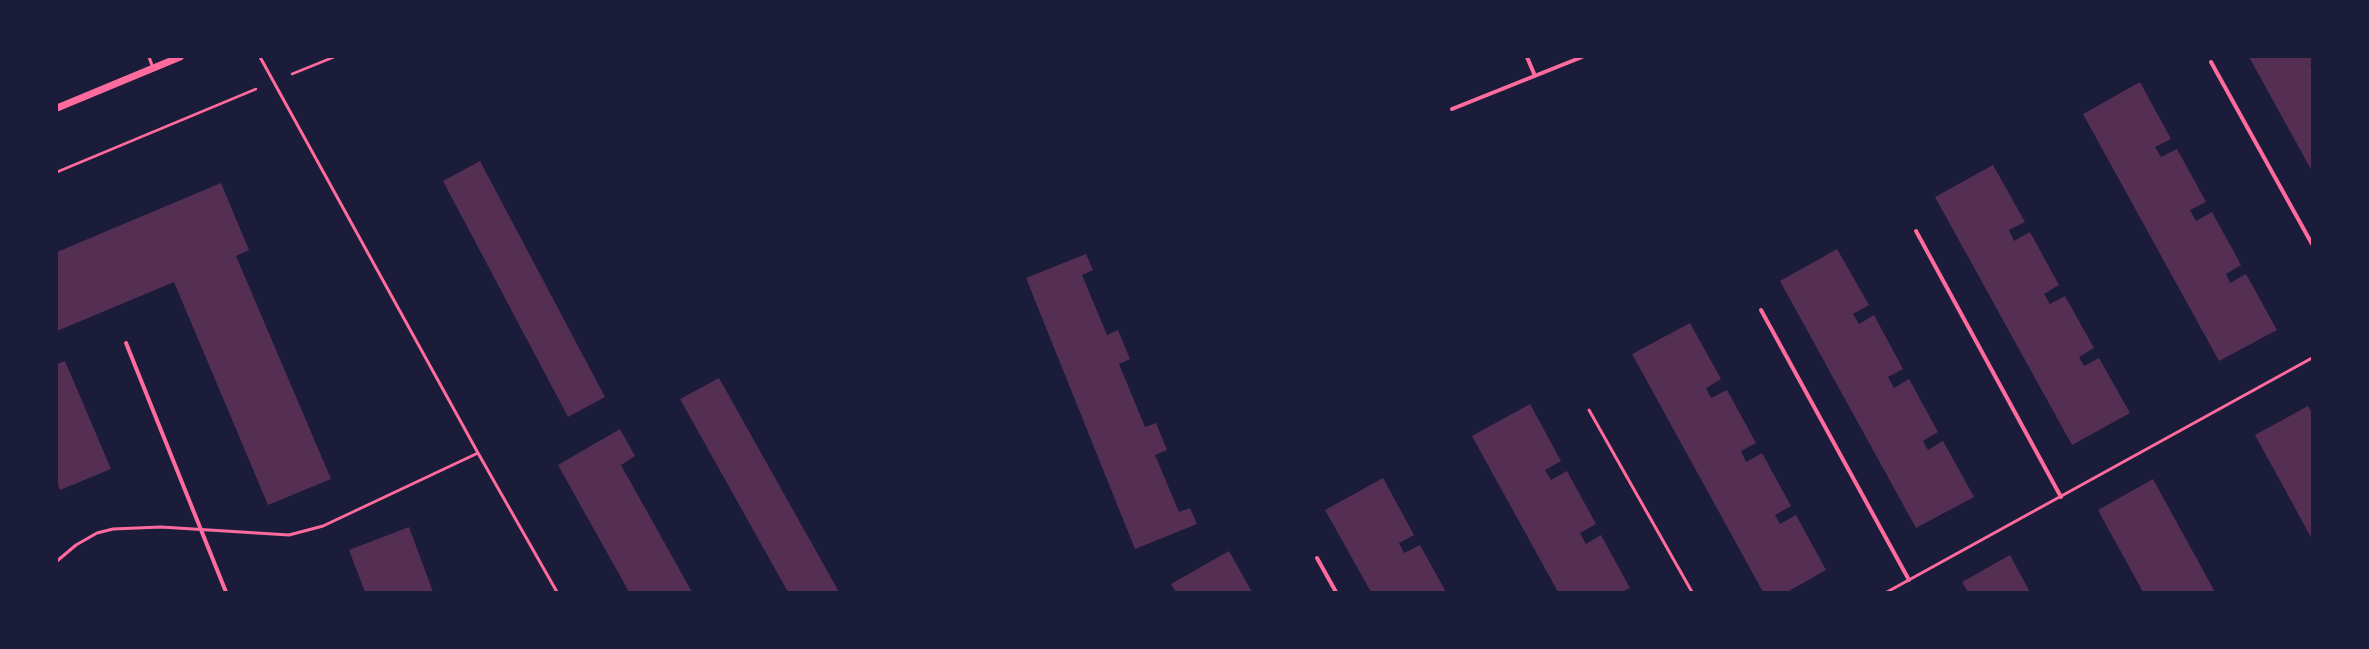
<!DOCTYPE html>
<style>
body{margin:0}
#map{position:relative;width:2369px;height:649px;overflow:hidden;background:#1b1b3a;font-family:"PT Sans Narrow",sans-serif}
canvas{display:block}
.frame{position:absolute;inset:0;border:58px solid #1b1b3a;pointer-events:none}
</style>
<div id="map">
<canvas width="2369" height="649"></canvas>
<div class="frame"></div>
</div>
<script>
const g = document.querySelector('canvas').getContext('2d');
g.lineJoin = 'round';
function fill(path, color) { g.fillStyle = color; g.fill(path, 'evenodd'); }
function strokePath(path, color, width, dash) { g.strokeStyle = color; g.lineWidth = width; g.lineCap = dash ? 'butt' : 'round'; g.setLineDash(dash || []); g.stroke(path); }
fill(new Path2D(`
 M2249,57H2312V63L2310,64L2312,68V171Z
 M2140,82L2171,139L2155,147L2161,157L2177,149L2206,202L2190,210L2196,221L2212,212L2241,265L2226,274L2230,283L2246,274L2277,330L2219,361L2083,114Z
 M480,161L605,397L568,417L443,181Z
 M1993,165L2025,222L2009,230L2014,241L2030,232L2059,285L2044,294L2050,304L2065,296L2094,348L2079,357L2084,366L2099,358L2130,413L2072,445L1935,197Z
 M221,183L249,250L236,256L331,479L268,505L174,282L57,331V252Z
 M1837,249L1869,305L1853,314L1859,324L1874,315L1903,369L1888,377L1894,388L1909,379L1938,432L1923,441L1928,450L1943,441L1974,497L1916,528L1780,281Z
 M1086,254L1093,270L1082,275L1107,335L1118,330L1130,359L1119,364L1145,427L1156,423L1167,450L1155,455L1179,512L1190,508L1197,524L1135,549L1026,278Z
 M1690,323L1721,379L1706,388L1711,398L1727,390L1756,443L1741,451L1746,462L1762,453L1791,506L1775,515L1780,524L1796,515L1826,570L1787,592H1763L1632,354Z
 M65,361L111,469L60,490L57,482V364Z
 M719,378L839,592H788L680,399Z
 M1530,404L1561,461L1545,470L1551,480L1567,471L1596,524L1580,533L1586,544L1601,535L1630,588L1622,592H1558L1472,436Z
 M2308,406L2312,413V539L2255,435Z
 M620,429L635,456L621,465L692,592H629L558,465Z
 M1383,478L1414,535L1399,543L1404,553L1420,545L1446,592H1371L1325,510Z
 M2153,479L2215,592H2143L2098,510Z
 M409,527L433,592H365L349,550Z
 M1229,551L1252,592H1176L1171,584Z
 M2010,555L2030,592H1968L1962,582Z`), '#542f53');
strokePath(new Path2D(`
 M292,74L334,57
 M57,172L256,89`), '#ff6b9d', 2.5);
strokePath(new Path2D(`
 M149,57L153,68
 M260,57L478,453L557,592
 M1589,410L1692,592
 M57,561L76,545L97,533L113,529L161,527L289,535L323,526L478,453
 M1887,592L2312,358`), '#ff6b9d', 3);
strokePath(new Path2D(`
 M1527,57L1535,76
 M2211,62L2312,244
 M1452,109L1582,57
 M1916,231L2061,497
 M1761,310L1909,580
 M126,343L226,592
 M1317,558L1336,592`), '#ff6b9d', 4);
strokePath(new Path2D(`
 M57,108L180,57`), '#ff6b9d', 7);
</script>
